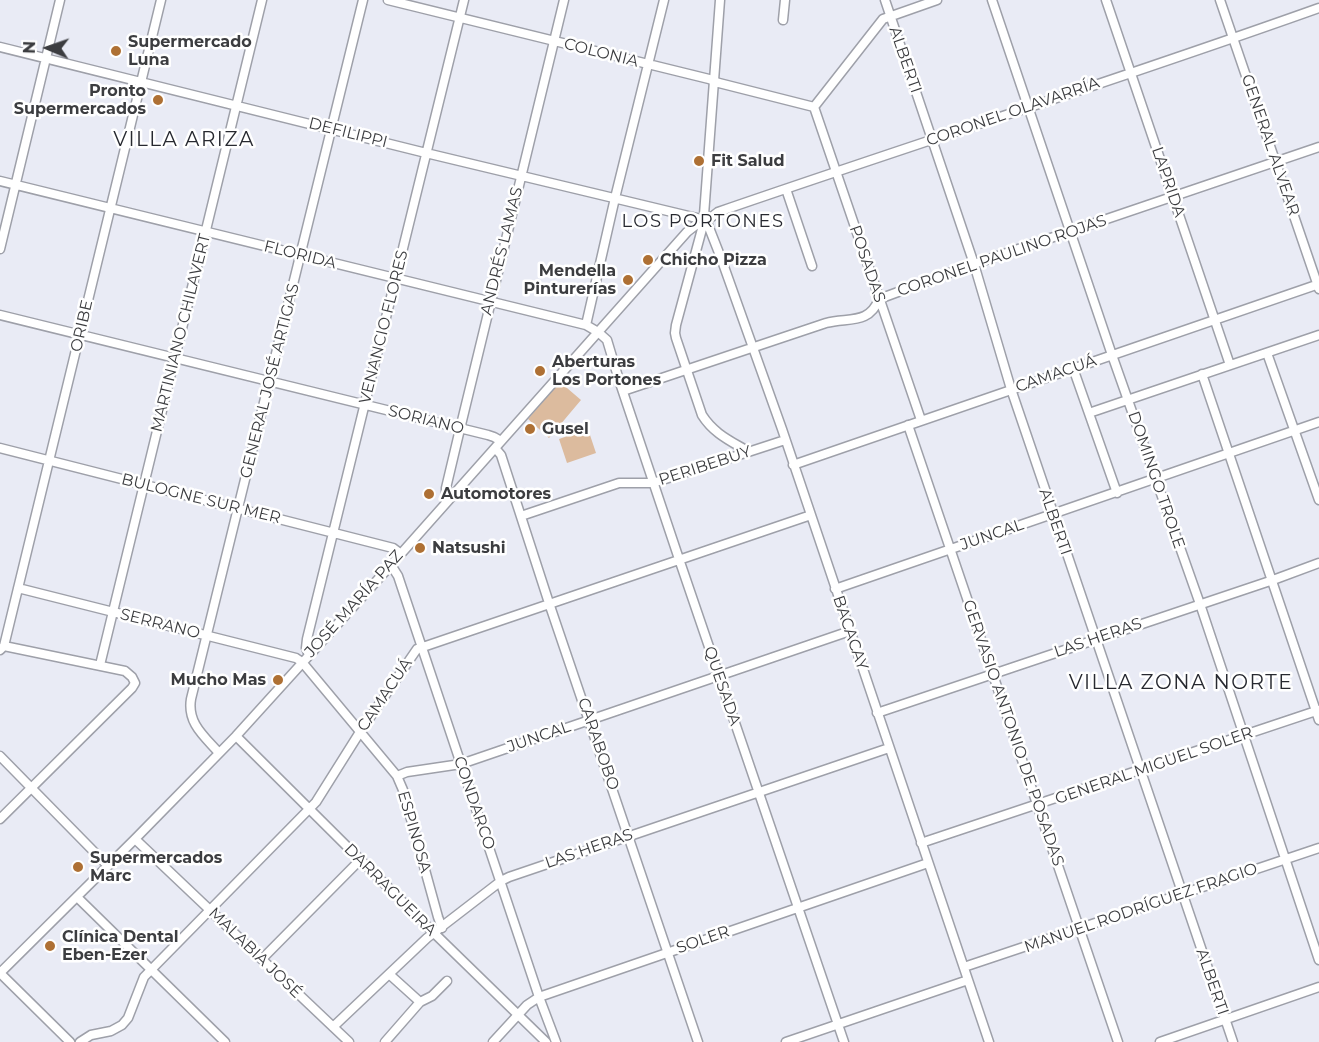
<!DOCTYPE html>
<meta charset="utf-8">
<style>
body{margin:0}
#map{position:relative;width:1319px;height:1042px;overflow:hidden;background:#e9ebf5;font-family:Montserrat,sans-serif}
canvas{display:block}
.north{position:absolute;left:18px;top:18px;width:60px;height:60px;-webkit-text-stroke:4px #fff;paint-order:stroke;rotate:272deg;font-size:16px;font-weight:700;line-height:24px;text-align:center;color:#3c3d40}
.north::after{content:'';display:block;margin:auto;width:21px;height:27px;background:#3c3d40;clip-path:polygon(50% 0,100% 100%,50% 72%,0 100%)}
</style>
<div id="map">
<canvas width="1319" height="1042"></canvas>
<div class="north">N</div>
</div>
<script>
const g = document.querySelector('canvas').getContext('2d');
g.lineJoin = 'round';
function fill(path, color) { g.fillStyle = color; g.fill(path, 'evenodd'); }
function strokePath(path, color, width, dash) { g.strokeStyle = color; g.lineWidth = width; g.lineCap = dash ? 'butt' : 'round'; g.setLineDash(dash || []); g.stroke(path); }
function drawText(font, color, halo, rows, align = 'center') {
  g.font = font + ' Montserrat,sans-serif'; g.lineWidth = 5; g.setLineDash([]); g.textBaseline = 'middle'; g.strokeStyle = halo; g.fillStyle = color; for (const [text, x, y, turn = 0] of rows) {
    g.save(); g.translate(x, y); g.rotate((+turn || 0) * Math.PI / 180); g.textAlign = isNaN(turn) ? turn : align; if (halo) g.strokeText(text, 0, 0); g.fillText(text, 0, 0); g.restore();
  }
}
fill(new Path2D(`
 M560,382L581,400L549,438L528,419Z
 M588,429L596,453L567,463L559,439Z`), '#dcbb9e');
const minor = new Path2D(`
 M388,0L709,79L719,83L814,107
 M885,0L974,264L1011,389L1233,1042
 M992,0L1112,355L1200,604L1319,960
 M1106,0L1230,365
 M1220,0L1319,289
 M783,20L785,0
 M0,47L426,153L697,218
 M814,107L921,420
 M814,107L883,19L937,0
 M0,181L586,325L598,332L607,340L619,380L679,559L844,1042
 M786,189L812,266
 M704,215L720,0
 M709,219L718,212C918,143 1120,79 1319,8
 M708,225L721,258L782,429L989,1042
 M702,229L676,325L675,333L676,338L702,415C714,434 731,441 749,452
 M0,249L60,0
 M0,315L488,435L494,437L501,441
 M586,325L615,198L664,0
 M1267,353L1319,500
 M1073,368L1117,493
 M1202,374L1319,720
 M623,391L826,323C848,317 869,325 879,299L974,264L1319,147
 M1089,413L1319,335
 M908,425L1118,1042
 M0,448L393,548L401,554
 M495,448L501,455L549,603L698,1042
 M793,465L1319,284
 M446,502V488L460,429L564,0
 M521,516L619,483H653L785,440
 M391,565L398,576L539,997L556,1042
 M18,588L296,658L302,662L397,776L403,790L438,917L442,928
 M835,589L1319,422
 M0,650L4,646L161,0
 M309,655L306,648L307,639L464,0
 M100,665L262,0
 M877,713L1273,580L1319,563
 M236,736L434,933L546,1042
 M219,753C204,736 187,723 191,699L363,0
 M0,756L108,866
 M397,776L407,772L461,764L850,631
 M0,819L132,688L135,683L132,677L125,671L4,646
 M135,839L349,1042
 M921,843L1319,710
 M77,897L225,1042
 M262,959L360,860
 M964,967L1319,848
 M0,973L135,839L236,736L391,565L687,232L696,225
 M0,973L70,1042
 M389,974L420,1002
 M333,1027L427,938L501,881L509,877L889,748
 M80,1042L91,1035L111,1031L122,1025L128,1018L144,977L316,802L360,732L417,649L811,515
 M385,1042L420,1002L432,996L447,981
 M493,1042L527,1005L539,997L928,863
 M786,1042L968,980
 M1160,1042L1319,987`);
strokePath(minor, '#9ea0a9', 11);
strokePath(minor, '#fff', 8);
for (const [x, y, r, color] of [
 [116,51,6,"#ae7034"],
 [158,100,6,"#ae7034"],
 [699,161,6,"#ae7034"],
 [648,260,6,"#ae7034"],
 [628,280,6,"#ae7034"],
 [540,371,6,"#ae7034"],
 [530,429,6,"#ae7034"],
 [429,494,6,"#ae7034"],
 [420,548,6,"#ae7034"],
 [278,680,6,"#ae7034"],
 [78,867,6,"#ae7034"],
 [50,946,6,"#ae7034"]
]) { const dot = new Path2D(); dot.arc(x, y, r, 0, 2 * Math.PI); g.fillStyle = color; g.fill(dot); strokePath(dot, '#fff', 2); }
drawText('bold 16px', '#3c3d40', '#fff', [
 ["Supermercado",128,42],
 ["Luna",128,60],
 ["Pronto",146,91,"right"],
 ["Supermercados",146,109,"right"],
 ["Fit Salud",711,161],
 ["Chicho Pizza",660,260],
 ["Mendella",616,271,"right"],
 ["Pinturerías",616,289,"right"],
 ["Aberturas",552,362],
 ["Los Portones",552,380],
 ["Gusel",542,429],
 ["Automotores",441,494],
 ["Natsushi",432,548],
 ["Mucho Mas",266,680,"right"],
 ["Supermercados",90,858],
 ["Marc",90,876],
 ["Clínica Dental",62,937],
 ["Eben-Ezer",62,955]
], 'left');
drawText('16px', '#3c3d40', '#fff', [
 ["COLONIA",601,53,14],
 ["ALBERTI",905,60,71],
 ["CORONEL OLAVARRÍA",1013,112,-19],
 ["DEFILIPPI",348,133,14],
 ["GENERAL ALVEAR",1270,145,71],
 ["LAPRIDA",1168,182,71],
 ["ANDRÉS LAMAS",502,251,-76],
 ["FLORIDA",300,255,14],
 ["CORONEL PAULINO ROJAS",1002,256,-19],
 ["POSADAS",867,264,71],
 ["ORIBE",82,326,-77],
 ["VENANCIO FLORES",384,327,-76],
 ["MARTINIANO CHILAVERT",181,333,-76],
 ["CAMACUÁ",1056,374,-19],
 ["GENERAL JOSÉ ARTIGAS",270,381,-76],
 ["SORIANO",426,420,14],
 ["PERIBEBUY",705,466,-18],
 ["DOMINGO TROLE",1156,480,71],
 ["BULOGNE SUR MER",201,499,14],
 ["ALBERTI",1055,522,71],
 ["JUNCAL",992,535,-19],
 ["JOSÉ MARÍA PAZ",354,604,-48],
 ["SERRANO",160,624,14],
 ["BACACAY",850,633,71],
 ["LAS HERAS",1098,638,-19],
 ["QUESADA",722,686,71],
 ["CAMACUÁ",385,695,-56],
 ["GERVASIO ANTONIO DE POSADAS",1013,733,71],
 ["JUNCAL",539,737,-19],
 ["CARABOBO",598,744,71],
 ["GENERAL MIGUEL SOLER",1154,766,-19],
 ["CONDARCO",474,803,71],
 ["ESPINOSA",414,832,74],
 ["LAS HERAS",589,849,-19],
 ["DARRAGUEIRA",390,890,45],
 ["MANUEL RODRÍGUEZ FRAGIO",1141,908,-19],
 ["SOLER",703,940,-19],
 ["MALABIA JOSÉ",255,953,44],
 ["ALBERTI",1212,982,71]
]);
g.letterSpacing = '1.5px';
drawText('18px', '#272930', '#fff', [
 ["LOS PORTONES",703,222]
]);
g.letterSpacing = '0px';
g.letterSpacing = '1.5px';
drawText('20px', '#272930', '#fff', [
 ["VILLA ARIZA",184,140],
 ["VILLA ZONA NORTE",1181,683]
]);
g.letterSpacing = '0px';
</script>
